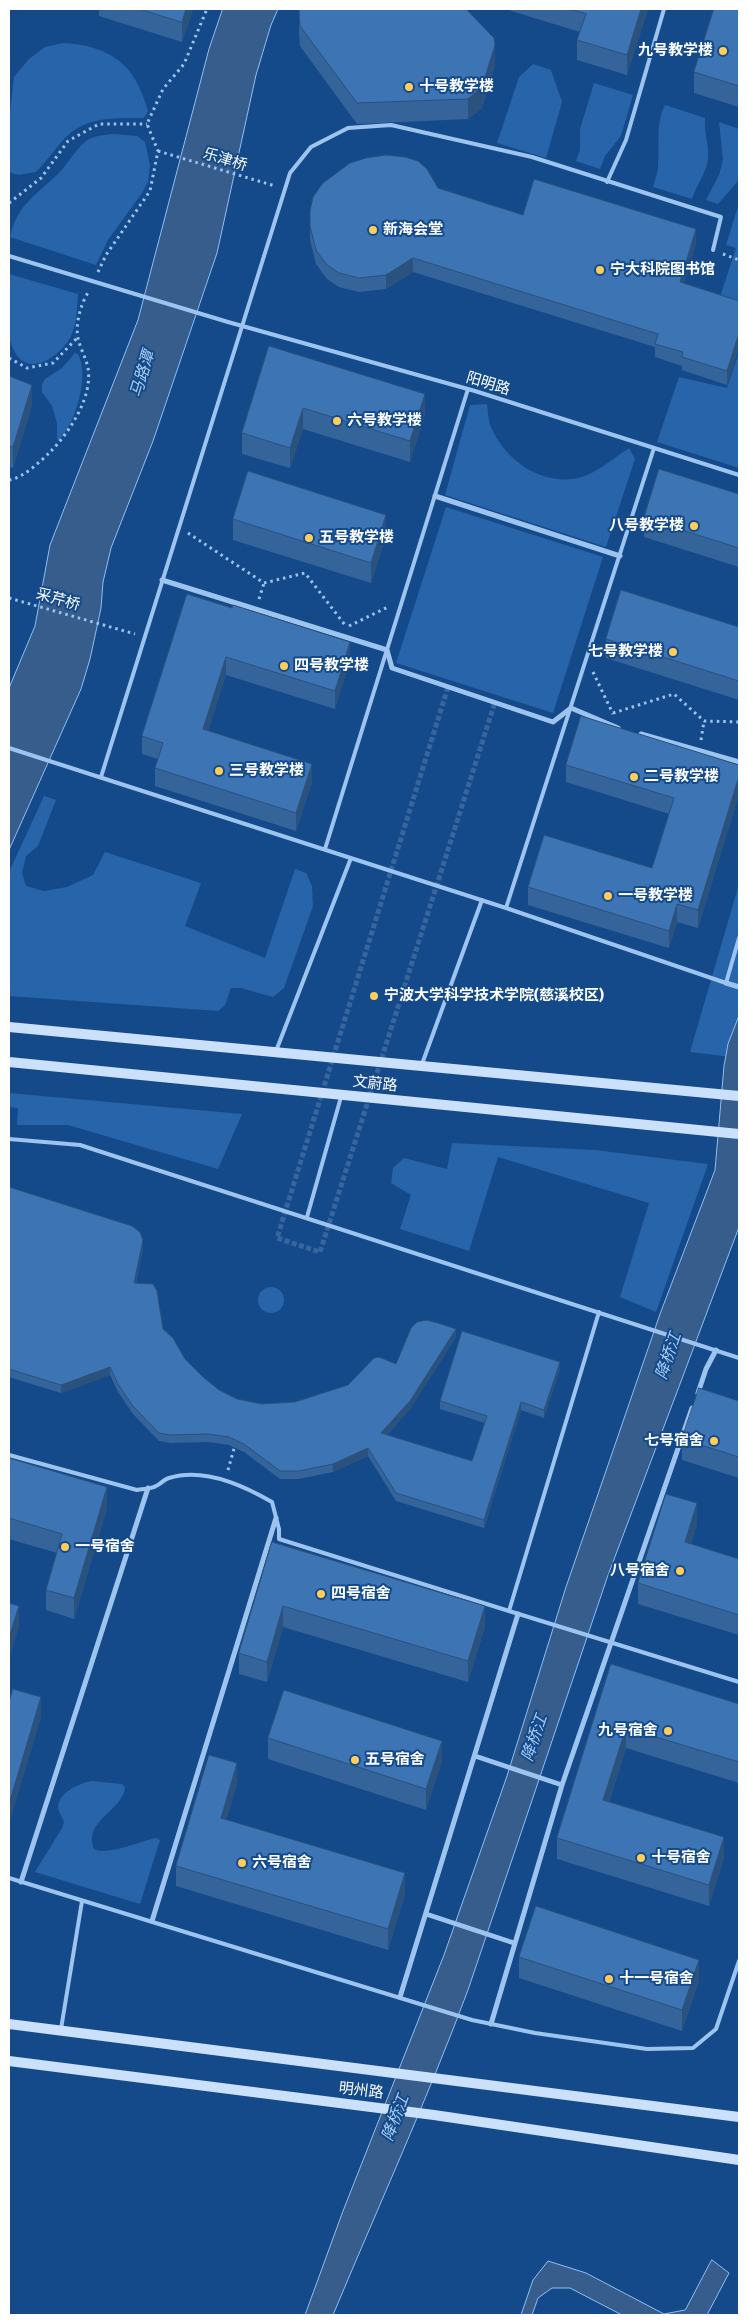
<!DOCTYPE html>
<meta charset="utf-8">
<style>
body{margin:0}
#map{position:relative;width:748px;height:2324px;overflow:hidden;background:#154a8a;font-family:"Fira Sans",sans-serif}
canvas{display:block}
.frame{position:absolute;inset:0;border:10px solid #fff;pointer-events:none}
</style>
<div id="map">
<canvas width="748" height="2324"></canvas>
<div class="frame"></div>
</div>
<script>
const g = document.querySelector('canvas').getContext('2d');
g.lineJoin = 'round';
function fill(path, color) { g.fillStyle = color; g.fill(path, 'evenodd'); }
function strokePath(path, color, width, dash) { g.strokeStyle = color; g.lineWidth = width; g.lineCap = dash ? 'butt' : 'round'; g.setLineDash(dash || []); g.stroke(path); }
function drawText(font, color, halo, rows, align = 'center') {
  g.font = font + ' "Fira Sans","Noto Sans SC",sans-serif'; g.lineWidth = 4; g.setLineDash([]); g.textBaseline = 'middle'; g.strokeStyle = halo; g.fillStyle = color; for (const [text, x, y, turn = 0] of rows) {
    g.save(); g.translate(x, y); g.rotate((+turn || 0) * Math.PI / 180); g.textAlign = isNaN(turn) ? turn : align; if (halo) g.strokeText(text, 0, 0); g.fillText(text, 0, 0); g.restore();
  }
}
fill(new Path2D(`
 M63,43C111,46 135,64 148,111L144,118C114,118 86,116 64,139C54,150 46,162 36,172L18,175L9,172V122L14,77L29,59L45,47Z
 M533,64L551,70L562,102L546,158L497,143L519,77Z
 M594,83L633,95L621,136L605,156L600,169L576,161L580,150V129Z
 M665,105L705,118C704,132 709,145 708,158C707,172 696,186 692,199L653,187C655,181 657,174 658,168C660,147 655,124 665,105Z
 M719,122L739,129V180L718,204L706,200L719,175L723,160Z
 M114,134L137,136L145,142L150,165L148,182L142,193L108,240L96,265L10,237C17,205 36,195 58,174C68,164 74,151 85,142C93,135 105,135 114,134Z
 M739,203V306L719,300L736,248L726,245Z
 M9,274L78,294C77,308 77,324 71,336C63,352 37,374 20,359C15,354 11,344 9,338Z
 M739,352V468L657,442L679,377L727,388Z
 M75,353L78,354C90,376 75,424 59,440H57V423L52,406L42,392V384L45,379L62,368Z
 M487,404C488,411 488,420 491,427C504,458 537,483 572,479C593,477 612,459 629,448L635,459L606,547L445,495L470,405Z
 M446,507L603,557L553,713L396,663Z
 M44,796L56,800L38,846L26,856L22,873L26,886L44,891L67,887L93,875L105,852L201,883L185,926L265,958L295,869L306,873L312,886L313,906L284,988L273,997L241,988H231L225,1005L218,1011L9,996V872Z
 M739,884V1058L690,1052Z
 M9,1093L242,1114L218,1169L68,1125H17L18,1108L9,1107Z
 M452,1143L595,1150L708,1164L656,1312L620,1297L649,1203L498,1157L469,1251L400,1229L411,1195L391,1183L393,1168L404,1158L447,1169Z
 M258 1300a13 13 0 1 1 26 0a13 13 0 1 1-26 0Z
 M92,1781L122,1784L125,1787C123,1811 83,1820 94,1849C107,1856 141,1841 156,1838L160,1840L140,1904L35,1872L62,1828L64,1822C62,1817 58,1811 58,1807C59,1792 80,1783 92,1781Z`), '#2764a9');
const water = new Path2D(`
 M223,9H278L271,25L256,75L217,253L153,441L111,548L103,582L101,608L90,659L81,689L9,850V688L35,626L50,545L138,320L209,49Z
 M739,1016V1227L607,1578L468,1990C427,2100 378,2207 333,2315H305L343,2211L444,1955L507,1776L566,1587L660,1314L715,1170L724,1066L728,1044Z
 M712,2260L729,2273L707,2315H622L570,2288H552L538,2298L532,2315H521L533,2280L548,2261L586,2273L664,2314L685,2310Z`);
fill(water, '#365d8c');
strokePath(water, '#8fbff2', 1);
strokePath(new Path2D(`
 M448,687L277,1238L320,1252L495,702`), '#38659c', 5, [5, 2.5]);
strokePath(new Path2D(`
 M158,151L275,186
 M9,203L41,178L68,141L99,124H147
 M723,254L739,260
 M98,272L106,255L150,191L158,151L147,124L163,89L184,64L207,9
 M9,358L27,368L53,363L78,337
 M9,480C23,478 40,462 50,452C69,433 93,397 88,368C86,358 80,348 78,338C75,324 81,303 89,291
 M188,533L264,583L305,573L345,625
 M9,598L135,634
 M259,599L264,583
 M349,626L388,607
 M593,672L613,714
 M613,713L674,694L704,721L739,722
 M701,740L704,721
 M228,1470L235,1445`), '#9dc4ef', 3, [2.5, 4]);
strokePath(new Path2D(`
 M607,182L626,140L664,9
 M9,256L228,322L475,391L739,475
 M9,748L506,908L726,983L739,938
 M101,777L290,173L311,147L348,128L391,125L532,157L721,217L713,250
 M325,849L468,389
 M506,908L654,448
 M276,1051L351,858
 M422,1064L482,900
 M9,1139L80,1145L739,1358
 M307,1217L341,1097
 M599,1312L509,1611L739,1682
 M9,1455L137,1490C143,1489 151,1489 156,1486C161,1484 164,1479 169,1478C203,1467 243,1485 272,1502L279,1529V1539L509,1611
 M9,1878L472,2020L535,2033L647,2049L693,2048L716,2029L739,1961
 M61,2029L82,1901`), '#9dc4ef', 4);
strokePath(new Path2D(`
 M435,496L620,556
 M162,580L387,650L392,668L553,722L571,708L618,728
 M641,734L739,762
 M726,983L739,987
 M698,1393L706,1369L716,1350
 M475,1756L562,1785
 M21,1882L148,1488
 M426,1914L514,1943
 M152,1921L276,1518
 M400,1997L518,1614
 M491,2024L562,1785L692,1408`), '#9dc4ef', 5);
strokePath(new Path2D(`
 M9,1027L739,1096
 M9,1062L739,1134
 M9,2024L739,2117
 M9,2061L434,2115L739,2160`), '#cbe0fb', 10);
fill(new Path2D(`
 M99,9H193L182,42L99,16Z
 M466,9L495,65L482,108L468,119L357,124L300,46L299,33V12Z
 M505,9H648L627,75L577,60V40L580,32Z
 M739,9V107L694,93V72Z
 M438,188L523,215L696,243L684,283L739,301V347L727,385L682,370V366L655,357V347L413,272L386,289L359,292L339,287L327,279L316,264L310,240V210Z
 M269,346L425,414L410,462L303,429L290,468L242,454V433Z
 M9,376L32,405L13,468L9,467Z
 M739,494V567L644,537V518Z
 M233,519L386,535L371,583L233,540Z
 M232,608L350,660L335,709L226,675L208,731L312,782L296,831L155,786V768L158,759L142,754V736Z
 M739,627V700L606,658V639Z
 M566,765H739V794L698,928L677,922L669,948L528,905V887L652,868L669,814L566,782Z
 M9,1187L143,1248L136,1283L163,1329L185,1359L203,1377L219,1390L237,1399L262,1404L295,1402L348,1385L456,1337L410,1409L387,1435L472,1461L485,1423L440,1409V1401L560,1369L544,1418L521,1410L484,1528L396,1501L368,1456L333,1472L299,1479H280L244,1452L229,1445L208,1442L171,1443L159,1441L133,1414L118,1392L110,1375L61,1393L9,1377Z
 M739,1401V1478L682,1460V1439Z
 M9,1458L107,1508L74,1619L46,1610V1590L57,1553L9,1539Z
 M697,1524L691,1544L739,1559V1635L638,1604V1583Z
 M272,1542L485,1626L468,1682L283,1627L267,1682L239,1674V1653Z
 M611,1664L739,1704V1783L626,1748L609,1802L724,1857L709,1906L557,1859V1838Z
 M268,1738L442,1761L426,1810L268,1759Z
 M237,1784L226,1820L405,1894L388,1950L176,1886V1866Z
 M519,1957L699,1980L682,2031L519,1978Z`), '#34649a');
fill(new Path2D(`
 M186,9H193L182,42V22Z
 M641,9H648L627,75V55Z
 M495,45V65L482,108L468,119V99Z
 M696,229V243L680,296V282Z
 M413,258V272L386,289V275Z
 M739,333V347L727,385V371Z
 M32,385V405L13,468V447Z
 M425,394V414L410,462V441Z
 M303,408V429L290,468V448Z
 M386,515V535L371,583V563Z
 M350,642V660L335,709V691Z
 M226,657V675L203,747V729Z
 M312,764V782L296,831V813Z
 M739,776V794L698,928V910Z
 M677,904V922L669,948V931Z
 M143,1240V1248L134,1290V1283Z
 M456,1329V1337L410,1409L381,1441V1433Z
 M560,1362V1369L544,1418V1410Z
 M110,1367V1375L61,1393V1385Z
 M521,1402V1410L484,1528V1520Z
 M368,1448V1456L333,1472V1464Z
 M107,1487V1508L74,1619V1598Z
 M697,1503V1524L685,1563V1542Z
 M19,1606V1627L9,1659V1638Z
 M283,1606V1627L267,1682V1662Z
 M485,1606V1626L468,1682V1661Z
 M41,1697V1718L9,1824V1804Z
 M626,1728V1748L603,1820V1800Z
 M442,1741V1761L426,1810V1789Z
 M237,1763V1784L221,1839V1818Z
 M724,1837V1857L709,1906V1885Z
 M405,1873V1894L388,1950V1929Z
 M699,1960V1980L682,2031V2010Z`), '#2b517d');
const building = new Path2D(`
 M140,9H186L182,22Z
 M300,9H466L494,38L495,45L482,87L468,99L357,103L300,26L299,12Z
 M570,9H641L627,55L577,40L586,14Z
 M714,9H739V86L694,72Z
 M386,155L405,157L418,161L427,169L438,188L523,215L534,179L696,229L680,282L739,301V333L727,371L682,357L683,352L655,344L658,334L413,258L386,275L359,278L339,273L327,265L316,250L310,226V210L313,197L323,183L350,163L366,158Z
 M269,346L425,394L410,441L303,408L290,448L242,433Z
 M9,376L32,385L13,447L9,446Z
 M659,469L739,494V548L644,518Z
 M248,471L386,515L371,563L233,519Z
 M621,590L739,627V681L606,639Z
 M187,594L232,608L233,605L350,642L335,691L226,657L203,729L312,764L296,813L155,768L163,743L142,736Z
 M581,716L739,765V776L698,910L677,904L669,931L528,887L544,835L652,868L674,798L566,765Z
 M9,1187L132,1226L140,1232L143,1240L134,1283L153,1284L157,1291L163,1329L173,1338L185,1359L203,1377L219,1390L237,1399L262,1404L295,1402L348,1385L374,1358L379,1357L396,1364L411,1328L417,1322L426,1320L438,1323L456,1329L410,1401L381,1433L472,1461L487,1416L440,1401L462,1331L560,1362L544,1410L521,1402L484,1520L396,1493L368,1448L333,1464L299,1471H280L244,1444L229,1437L208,1434L171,1435L159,1433L133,1406L118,1384L110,1367L61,1385L9,1369Z
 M699,1388L739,1401V1457L682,1439Z
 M9,1458L107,1487L74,1598L46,1590L62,1534L9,1518Z
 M666,1494L697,1503L685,1542L739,1559V1615L638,1583Z
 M272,1542L485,1606L468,1661L283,1606L267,1662L239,1653Z
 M9,1603L19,1606L9,1638Z
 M611,1664L739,1704V1762L626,1728L603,1800L724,1837L709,1885L557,1838Z
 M13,1689L41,1697L9,1804V1702Z
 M284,1690L442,1741L426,1789L268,1738Z
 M209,1755L237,1763L221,1818L405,1873L388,1929L176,1866Z
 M536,1906L699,1960L682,2010L519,1957Z`);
fill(building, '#3d74b3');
strokePath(building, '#2b517d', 1);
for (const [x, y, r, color] of [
 [723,51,5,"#ffcd5b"],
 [409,87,5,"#ffcd5b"],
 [373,230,5,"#ffcd5b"],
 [600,270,5,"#ffcd5b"],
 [337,421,5,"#ffcd5b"],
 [694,526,5,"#ffcd5b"],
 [309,538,5,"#ffcd5b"],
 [673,652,5,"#ffcd5b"],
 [284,666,5,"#ffcd5b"],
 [219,771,5,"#ffcd5b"],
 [634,777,5,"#ffcd5b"],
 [608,896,5,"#ffcd5b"],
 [374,996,5,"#ffcd5b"],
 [714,1441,5,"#ffcd5b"],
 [65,1547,5,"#ffcd5b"],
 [680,1571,5,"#ffcd5b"],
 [321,1594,5,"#ffcd5b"],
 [668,1731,5,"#ffcd5b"],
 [355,1760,5,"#ffcd5b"],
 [641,1858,5,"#ffcd5b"],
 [242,1863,5,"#ffcd5b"],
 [609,1979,5,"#ffcd5b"]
]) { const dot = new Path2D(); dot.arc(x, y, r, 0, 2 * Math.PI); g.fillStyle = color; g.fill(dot); strokePath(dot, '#154a8a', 2); }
drawText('bold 15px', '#fff', '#154a8a', [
 ["九号教学楼",713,51,"right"],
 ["十号教学楼",419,87],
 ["新海会堂",383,230],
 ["宁大科院图书馆",610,270],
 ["六号教学楼",347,421],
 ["八号教学楼",684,526,"right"],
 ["五号教学楼",319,538],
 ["七号教学楼",663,652,"right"],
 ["四号教学楼",294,666],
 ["三号教学楼",229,771],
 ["二号教学楼",644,777],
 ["一号教学楼",618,896],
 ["宁波大学科学技术学院(慈溪校区)",384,996],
 ["七号宿舍",704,1441,"right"],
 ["一号宿舍",75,1547],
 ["八号宿舍",670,1571,"right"],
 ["四号宿舍",331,1594],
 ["九号宿舍",658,1731,"right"],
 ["五号宿舍",365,1760],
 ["十号宿舍",651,1858],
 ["六号宿舍",252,1863],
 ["十一号宿舍",619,1979]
], 'left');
drawText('15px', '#fff', '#154a8a', [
 ["乐津桥",225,160,17],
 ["阳明路",488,384,17],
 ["采芹桥",58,600,16],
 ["文蔚路",375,1084,6],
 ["明州路",361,2091,7]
]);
drawText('italic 16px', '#a9cef6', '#154a8a', [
 ["马路潭",143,374,-73],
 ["降桥江",669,1356,-71],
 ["降桥江",535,1738,-71],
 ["降桥江",396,2118,-69]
]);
</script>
